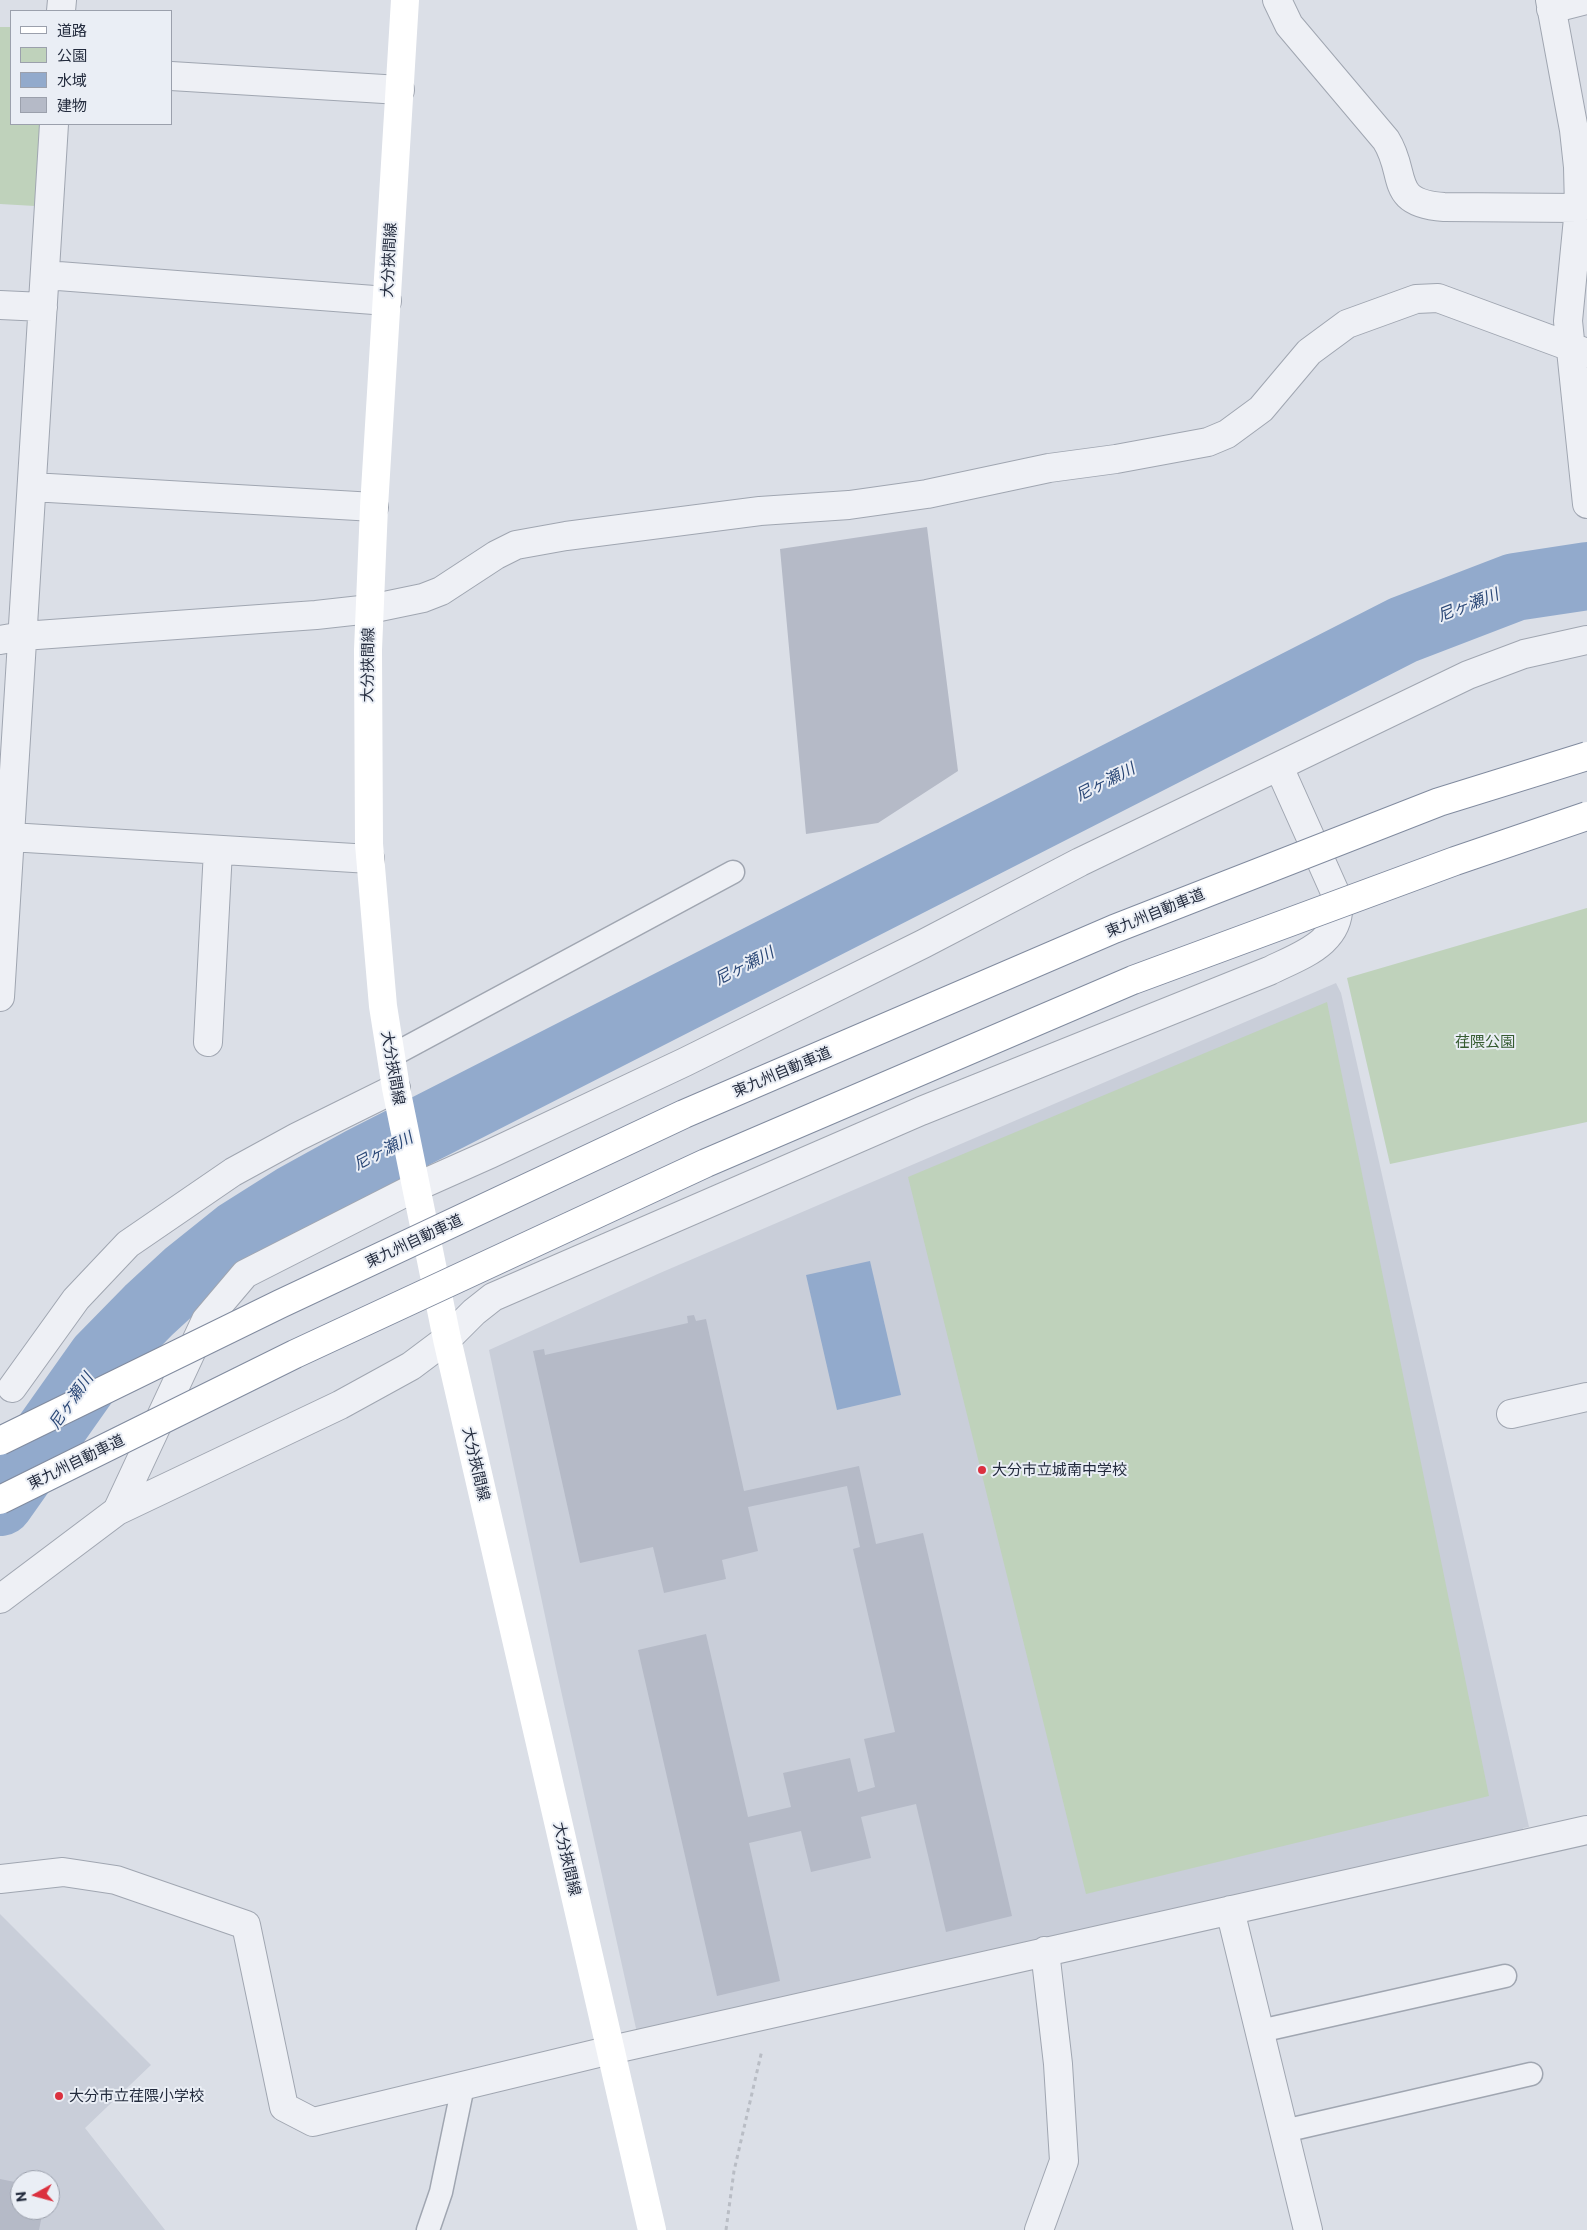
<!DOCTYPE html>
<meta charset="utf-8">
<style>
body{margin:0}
#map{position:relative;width:1587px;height:2230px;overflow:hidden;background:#dbdfe7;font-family:Commissioner,"Noto Sans JP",sans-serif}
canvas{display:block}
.legend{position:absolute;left:10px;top:10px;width:162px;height:115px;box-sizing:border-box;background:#eaeef5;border:1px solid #9ba0ac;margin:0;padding:6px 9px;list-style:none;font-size:15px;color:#242c3e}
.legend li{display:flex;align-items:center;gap:10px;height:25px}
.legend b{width:25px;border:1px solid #9ba0ac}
.north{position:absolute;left:10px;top:2170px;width:50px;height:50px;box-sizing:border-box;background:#eaeef5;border:1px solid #9ba0ac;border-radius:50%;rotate:263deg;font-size:14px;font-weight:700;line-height:20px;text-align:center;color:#242c3e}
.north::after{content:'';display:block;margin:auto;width:18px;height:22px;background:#db313f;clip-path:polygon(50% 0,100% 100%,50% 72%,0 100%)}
</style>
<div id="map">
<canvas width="1587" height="2230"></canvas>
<ul class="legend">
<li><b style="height:6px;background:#fff"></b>道路</li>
<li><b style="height:14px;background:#bfd2bb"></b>公園</li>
<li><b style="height:14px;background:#92aacc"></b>水域</li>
<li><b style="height:14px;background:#b5bac7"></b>建物</li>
</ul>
<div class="north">N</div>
</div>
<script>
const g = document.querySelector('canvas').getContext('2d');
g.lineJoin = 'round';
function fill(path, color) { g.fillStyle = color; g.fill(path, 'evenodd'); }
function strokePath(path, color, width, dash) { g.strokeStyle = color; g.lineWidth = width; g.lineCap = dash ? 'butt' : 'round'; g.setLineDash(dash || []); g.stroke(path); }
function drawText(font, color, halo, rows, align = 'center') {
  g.font = font + ' Commissioner,"Noto Sans JP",sans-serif'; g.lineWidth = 4; g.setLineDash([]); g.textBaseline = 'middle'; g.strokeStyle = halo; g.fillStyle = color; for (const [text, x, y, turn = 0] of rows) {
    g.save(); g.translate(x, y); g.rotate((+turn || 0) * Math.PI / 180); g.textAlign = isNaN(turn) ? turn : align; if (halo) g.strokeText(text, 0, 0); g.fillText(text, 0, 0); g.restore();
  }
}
fill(new Path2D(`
 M1336,983L1341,993L1529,1827L1523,1828V1831L637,2033L556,1668L489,1350L660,1273Z
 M0,1914L151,2065L85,2128L165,2230H0ZM20,2180H50V2210H20Z`), '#c9ced9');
fill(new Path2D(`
 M0,27H11V124H40L35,206L0,204Z
 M1587,908V1122L1390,1164L1347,978Z
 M1327,1002L1489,1796L1086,1894L908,1177Z`), '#bfd2bb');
fill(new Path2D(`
 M870,1261L901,1395L837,1410L806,1275Z`), '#92aacc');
strokePath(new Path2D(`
 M0,1502L101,1359L149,1310L188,1274L238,1234L295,1198L362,1161L1403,630L1515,587L1587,576`), '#92aacc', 68);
fill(new Path2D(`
 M927,527L958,771L878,823L806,834L780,549Z
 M694,1315L696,1321L706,1319L744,1491L859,1466L876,1544L923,1533L1012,1916L946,1932L916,1804L861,1817L871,1858L811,1872L801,1831L749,1843L780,1981L717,1996L638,1650L706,1634L748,1817L791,1807L783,1773L850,1758L858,1792L875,1787L864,1739L895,1732L853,1549L860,1547L847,1486L748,1507L758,1551L722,1560L726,1579L664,1593L653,1547L580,1563L533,1351L544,1349L545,1355L688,1323L687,1316Z
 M0,2179L20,2183V2210H43L39,2230H0Z`), '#b5bac7');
const lane = new Path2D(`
 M391,1056L733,872
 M1260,2031L1505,1976
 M1284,2131L1531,2074
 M428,2230L441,2192L463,2086`);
const street = new Path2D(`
 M1277,0L1289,25L1386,140C1408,175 1387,203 1444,207L1579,208
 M1550,0L1574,130L1578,167L1579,208L1568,321L1587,504
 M1551,9L1586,0
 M61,11L62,0
 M171,76L400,90
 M45,275L387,301
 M0,305L43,307
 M32,487L374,507
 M0,640L23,636L316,615L370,609L423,598L441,591L496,555L516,545L566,536L760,511L849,505L927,494L1049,468L1116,459L1208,442L1227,434L1261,409L1309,352L1347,324L1416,299L1438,298L1587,353
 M10,837L370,859
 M0,997L54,124
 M208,1042L218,850
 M12,1388L76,1299L128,1244L233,1172L297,1137L396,1088
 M1511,1414L1587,1397
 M117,1511L206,1320L245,1274L416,1187L490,1154L685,1062L923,944L1080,862L1468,675L1524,654L1587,640
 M0,1599L117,1511L340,1405L411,1366L447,1339L474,1312L493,1297L921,1111L1269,971C1301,955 1343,943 1338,899L1279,767
 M0,1879L63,1872L116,1880L246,1925L284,2107L313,2122L611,2050L1587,1830
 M1230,1910L1308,2230
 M1039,2230L1064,2161L1058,2064L1045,1951`);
strokePath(lane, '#a0a6b1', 25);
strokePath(street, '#a0a6b1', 30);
strokePath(new Path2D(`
 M726,2230L734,2171L762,2050`), '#b9bdc5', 3, [4, 4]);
strokePath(lane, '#eef0f5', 22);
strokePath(street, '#eef0f5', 28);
strokePath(new Path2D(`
 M405,0L374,507L368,650L369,844L383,1006L396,1088L447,1339L652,2230`), '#fff', 28);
const highwayBridge = new Path2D(`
 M0,1441L280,1304L684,1114L1114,929L1439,802L1587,756
 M0,1500L295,1354L706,1163L1133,980L1455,861L1587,816`);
strokePath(highwayBridge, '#818b9f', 30, []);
strokePath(highwayBridge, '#fff', 28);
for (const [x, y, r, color] of [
 [982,1470,5,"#db313f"],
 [59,2096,5,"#db313f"]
]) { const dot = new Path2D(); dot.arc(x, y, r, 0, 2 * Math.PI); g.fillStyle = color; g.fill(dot); strokePath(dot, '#eaeef5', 2); }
drawText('15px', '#242c3e', '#eaeef5', [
 ["大分挾間線",389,260,-87],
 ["大分挾間線",368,665,-89],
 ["東九州自動車道",1155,913,-22],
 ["大分挾間線",393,1068,80],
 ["東九州自動車道",782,1072,-23],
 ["東九州自動車道",414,1241,-25],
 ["東九州自動車道",76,1462,-26],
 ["大分挾間線",476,1464,77],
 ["大分挾間線",567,1859,77]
]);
drawText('15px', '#355b30', '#eaeef5', [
 ["荏隈公園",1485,1042]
]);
drawText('15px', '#242c3e', '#eaeef5', [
 ["大分市立城南中学校",992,1470],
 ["大分市立荏隈小学校",69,2096]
], 'left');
drawText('italic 16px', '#2a4776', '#eaeef5', [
 ["尼ヶ瀬川",1468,605,-21],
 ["尼ヶ瀬川",1105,782,-27],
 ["尼ヶ瀬川",744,966,-27],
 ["尼ヶ瀬川",383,1151,-27],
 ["尼ヶ瀬川",71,1401,-55]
]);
</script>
